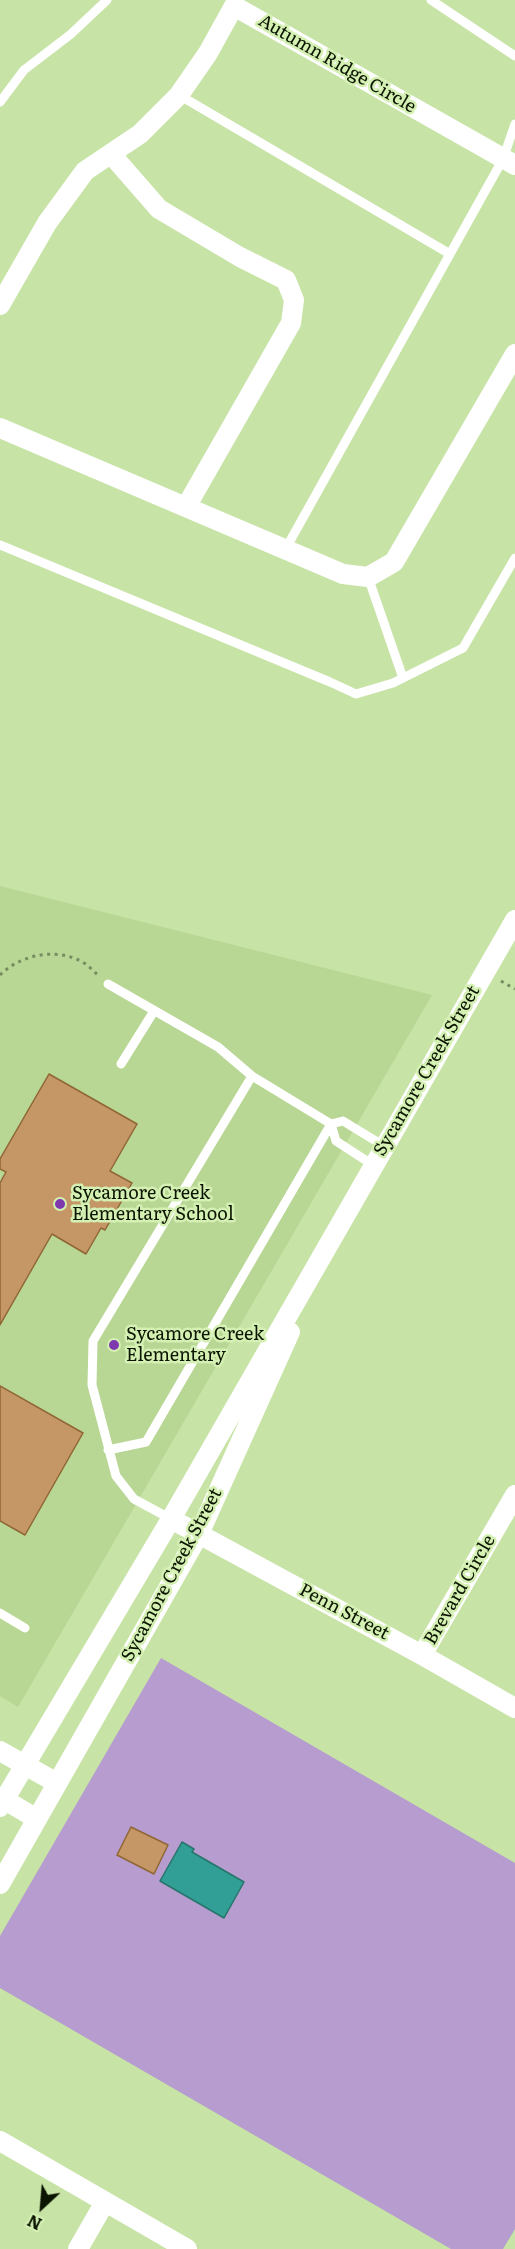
<!DOCTYPE html>
<style>
body{margin:0}
#map{position:relative;width:515px;height:2249px;overflow:hidden;background:#c7e3a6;font-family:Literata,serif}
canvas{display:block}
.north{position:absolute;left:12px;top:2177px;width:60px;height:60px;-webkit-text-stroke:4px #d4f0b3;paint-order:stroke;rotate:206deg;font-size:16px;font-weight:700;line-height:24px;text-align:center;color:#0b1401}
.north::after{content:'';display:block;margin:auto;width:21px;height:27px;background:#0b1401;clip-path:polygon(50% 0,100% 100%,50% 72%,0 100%)}
</style>
<div id="map">
<canvas width="515" height="2249"></canvas>
<div class="north">N</div>
</div>
<script>
const g = document.querySelector('canvas').getContext('2d');
g.lineJoin = 'round';
function fill(path, color) { g.fillStyle = color; g.fill(path, 'evenodd'); }
function strokePath(path, color, width, dash) { g.strokeStyle = color; g.lineWidth = width; g.lineCap = dash ? 'butt' : 'round'; g.setLineDash(dash || []); g.stroke(path); }
function drawText(font, color, halo, rows, align = 'center') {
  g.font = font + ' Literata,serif'; g.lineWidth = 5; g.setLineDash([]); g.textBaseline = 'middle'; g.strokeStyle = halo; g.fillStyle = color; for (const [text, x, y, turn = 0] of rows) {
    g.save(); g.translate(x, y); g.rotate((+turn || 0) * Math.PI / 180); g.textAlign = isNaN(turn) ? turn : align; if (halo) g.strokeText(text, 0, 0); g.fillText(text, 0, 0); g.restore();
  }
}
fill(new Path2D(`
 M0,886L432,995L18,1707L0,1696Z`), '#b8d694');
fill(new Path2D(`
 M161,1658L515,1863V2229L503,2249H451L0,1988V1936Z`), '#b69ccf');
const water = new Path2D(`
 M182,1842L194,1849L192,1852L244,1882L224,1918L160,1881Z`);
fill(water, '#329f97');
strokePath(water, '#26756a', 1.5);
const building = new Path2D(`
 M49,1074L137,1124L110,1171L132,1183L105,1230L101,1228L86,1254L52,1234L0,1325V1183L6,1172L0,1169V1159Z
 M0,1386L83,1433L25,1535L0,1521Z
 M131,1827L168,1845L154,1874L117,1855Z`);
fill(building, '#c59767');
strokePath(building, '#906635', 1.5);
strokePath(new Path2D(`
 M0,975C21,954 58,947 84,963C89,966 93,971 98,975
 M501,981L515,989`), '#788c61', 3, [3, 4.5]);
strokePath(new Path2D(`
 M431,0L515,56
 M179,95L450,254
 M0,102L24,70L71,34L107,0
 M0,545L330,682L356,694L393,683L463,648L515,558
 M285,550L503,159L515,124
 M368,577L403,678
 M108,984L218,1047L252,1076
 M121,1064L154,1011
 M108,1450L146,1442L331,1124L343,1121L384,1146
 M171,1519L134,1499L116,1476L92,1385L93,1341L252,1076L331,1124L336,1141L373,1165
 M0,1613L25,1628`), '#fff', 9);
strokePath(new Path2D(`
 M111,154L159,209L240,257L286,280L294,300L291,323L186,507
 M0,305L47,223L85,171L140,134L179,95L208,53L234,6L515,165
 M0,428L343,574L368,577L394,562L515,354
 M171,1519L422,1655L515,1708
 M422,1655L515,1495
 M0,1751L57,1783
 M0,1797L37,1819
 M0,1807L171,1519L515,920
 M0,1884L199,1534L290,1332
 M0,2141L187,2249
 M78,2249L105,2202`), '#fff', 20);
for (const [x, y, r, color] of [
 [60,1204,6,"#7d39ad"],
 [114,1345,6,"#7d39ad"]
]) { const dot = new Path2D(); dot.arc(x, y, r, 0, 2 * Math.PI); g.fillStyle = color; g.fill(dot); strokePath(dot, '#d4f0b3', 2); }
drawText('18px', '#0b1401', '#d4f0b3', [
 ["Autumn Ridge Circle",337,64,30],
 ["Sycamore Creek Street",427,1071,-60],
 ["Sycamore Creek Street",172,1575,-62],
 ["Brevard Circle",460,1590,-60],
 ["Penn Street",344,1612,28]
]);
drawText('18px', '#0b1401', '#d4f0b3', [
 ["Sycamore Creek",72,1194],
 ["Elementary School",72,1215],
 ["Sycamore Creek",126,1335],
 ["Elementary",126,1356]
], 'left');
</script>
